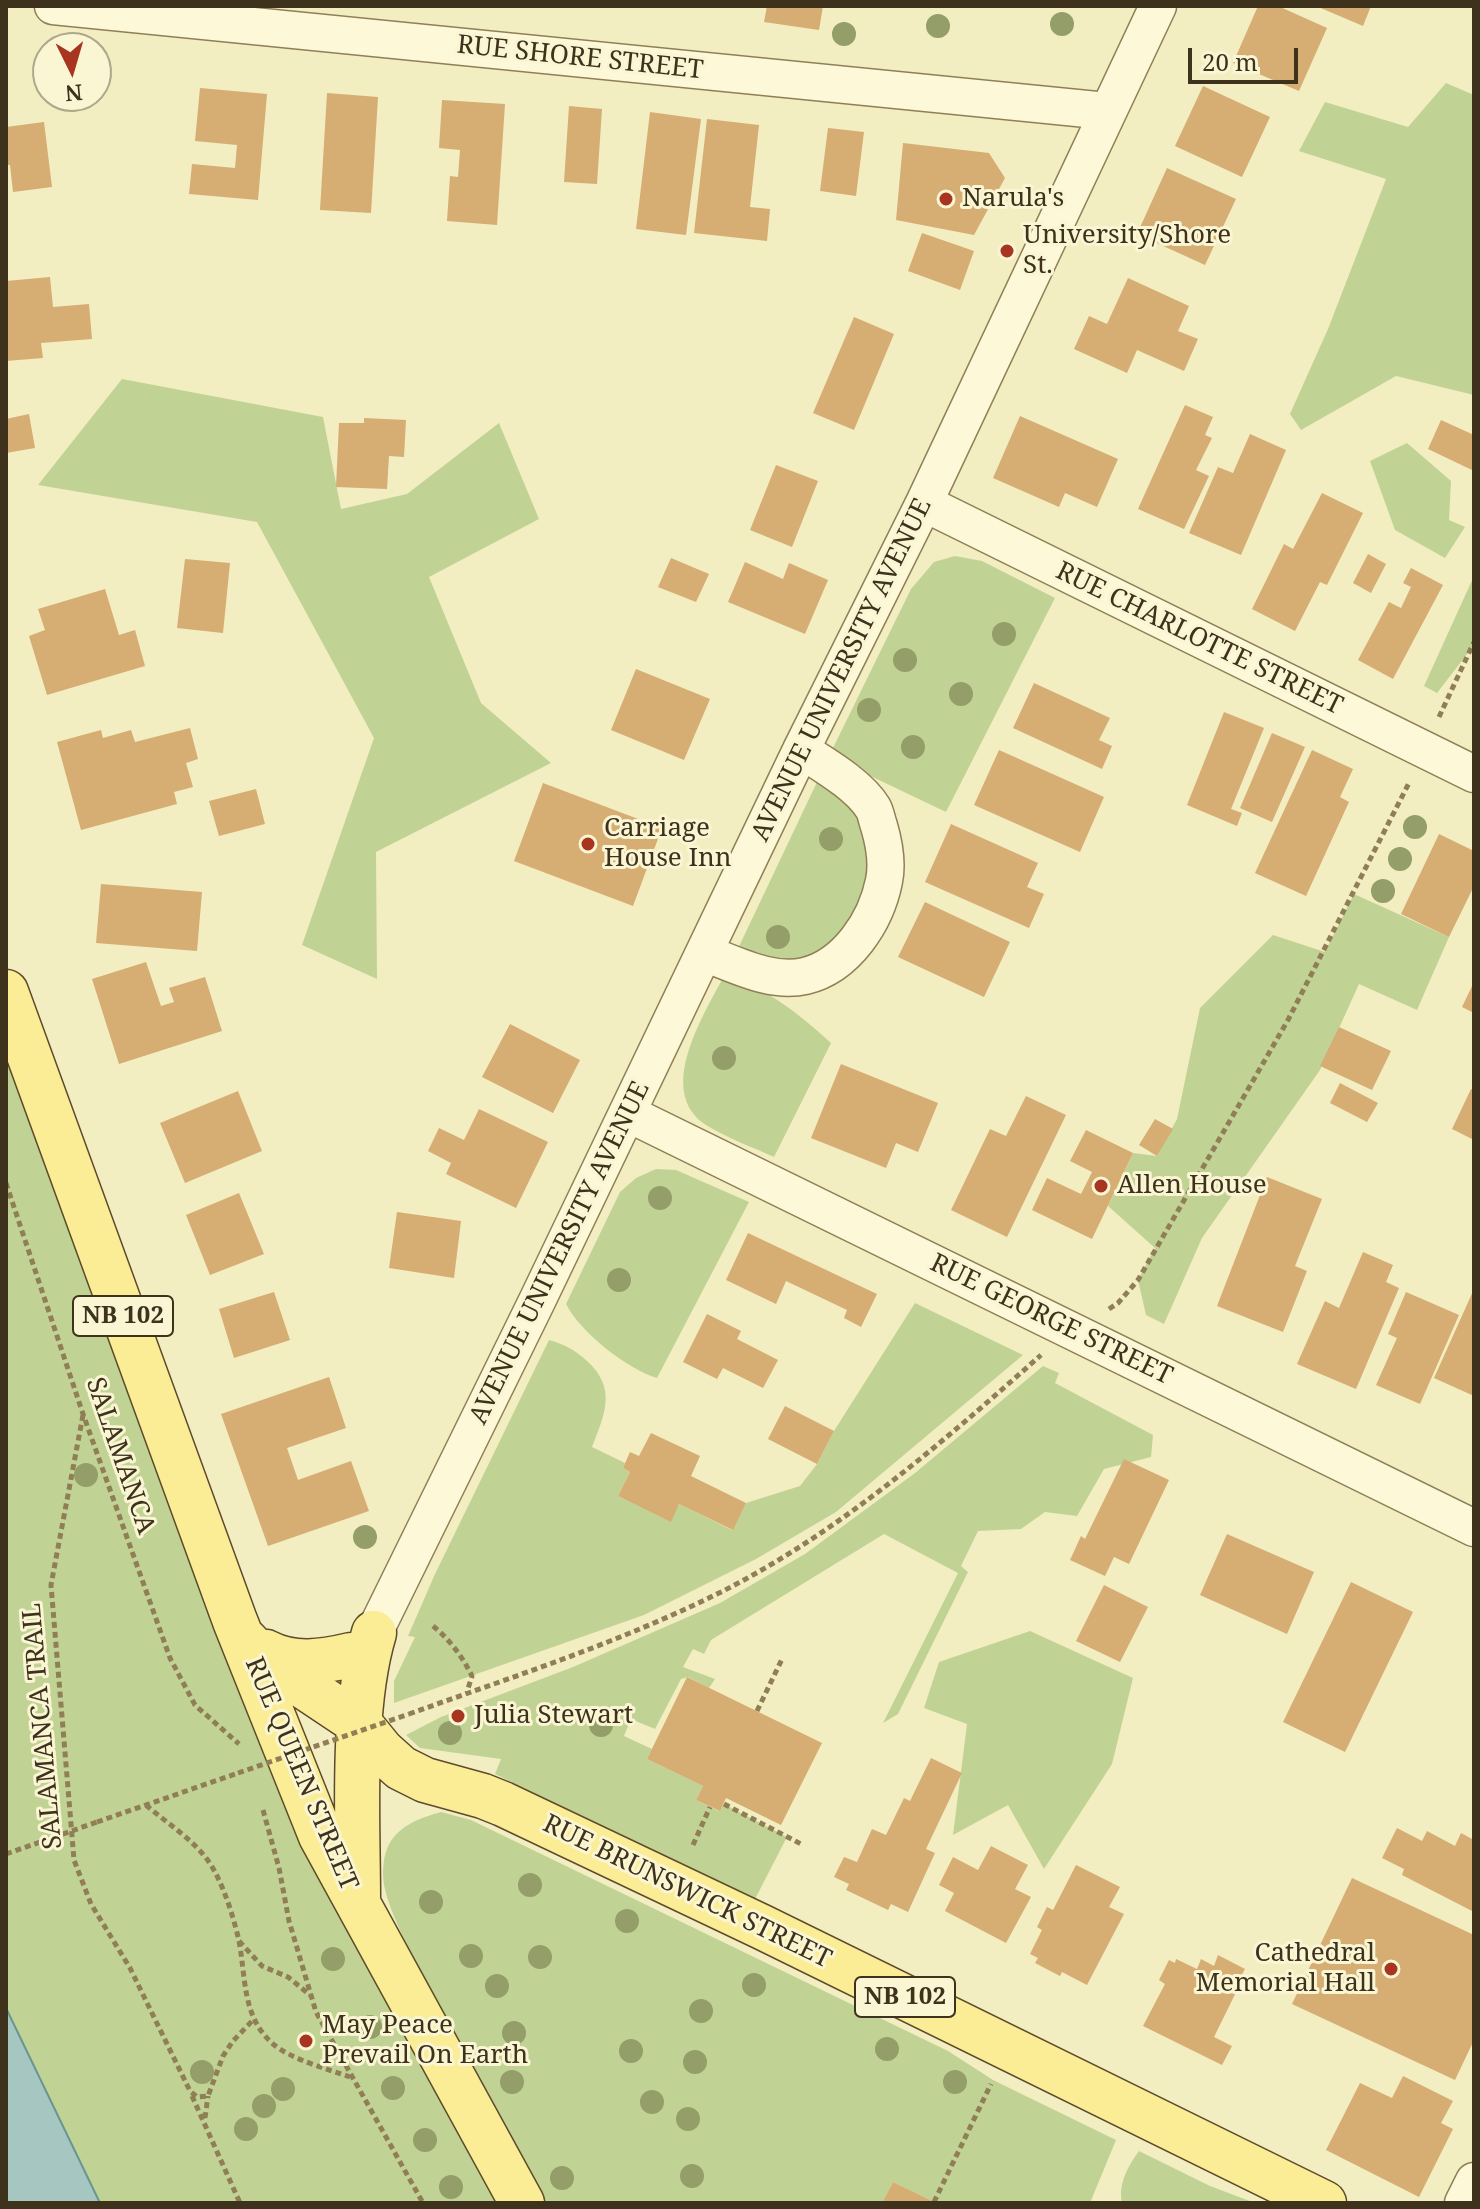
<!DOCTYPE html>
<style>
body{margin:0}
#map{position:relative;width:1480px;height:2209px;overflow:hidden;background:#f3edc2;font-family:"Noto Serif",serif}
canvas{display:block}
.frame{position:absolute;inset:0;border:8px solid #3e321d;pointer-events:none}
.north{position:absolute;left:32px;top:32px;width:80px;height:80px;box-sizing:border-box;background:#faf5d3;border:2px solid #afa78a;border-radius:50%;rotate:175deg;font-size:22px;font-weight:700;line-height:32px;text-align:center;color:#3e321d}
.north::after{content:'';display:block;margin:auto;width:28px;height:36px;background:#a7351f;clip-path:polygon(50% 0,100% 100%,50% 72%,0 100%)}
.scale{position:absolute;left:1188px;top:48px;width:110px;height:36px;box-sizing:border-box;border:4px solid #3e321d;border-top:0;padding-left:10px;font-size:24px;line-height:28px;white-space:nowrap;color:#3e321d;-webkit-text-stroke:6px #faf5d3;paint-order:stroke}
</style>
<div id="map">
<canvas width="1480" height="2209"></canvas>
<div class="frame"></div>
<div class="north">N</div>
<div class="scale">20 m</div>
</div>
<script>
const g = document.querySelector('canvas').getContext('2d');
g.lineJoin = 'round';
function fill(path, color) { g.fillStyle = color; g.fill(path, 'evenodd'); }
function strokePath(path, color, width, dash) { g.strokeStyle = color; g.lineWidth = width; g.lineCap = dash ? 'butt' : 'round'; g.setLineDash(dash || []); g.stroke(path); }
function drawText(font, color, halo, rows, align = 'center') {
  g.font = font + ' "Noto Serif",serif'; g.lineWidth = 6; g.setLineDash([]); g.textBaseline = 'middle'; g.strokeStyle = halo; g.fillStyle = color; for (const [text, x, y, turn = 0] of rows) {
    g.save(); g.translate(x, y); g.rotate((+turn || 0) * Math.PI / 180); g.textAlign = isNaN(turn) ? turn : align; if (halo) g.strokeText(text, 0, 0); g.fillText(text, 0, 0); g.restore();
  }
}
fill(new Path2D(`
 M1446,83L1474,95V395L1396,376L1301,430L1290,414L1328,329L1386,179L1299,151L1325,102L1408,127Z
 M122,379L323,417L341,509L407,494L499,423L539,519L429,577L481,703L551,763L376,852L377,979L302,945L374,738L257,522L38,485Z
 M1407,443L1451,481L1449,520L1465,527L1445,558L1395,530L1370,461Z
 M955,556L982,561L1055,598L946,812L839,761L832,750L911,589L934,562Z
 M1474,576V645L1437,693L1424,686Z
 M818,780L858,807L877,871L856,921L804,965L734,957Z
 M1354,894L1449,937L1417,1010L1359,984L1320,1070L1202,1238L1164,1324L1146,1315L1138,1280L1155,1248L1108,1206L1133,1153L1157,1156L1177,1119L1200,1008L1273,935L1325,952Z
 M725,974C769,990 797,1012 831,1043L774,1157C752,1147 727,1138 706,1125C654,1091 705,1013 725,974Z
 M6,992L235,1621L523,2203H100L6,2008Z
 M656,1169L676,1170L749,1202L657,1378C627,1369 580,1332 566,1304L620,1192L636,1178Z
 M915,1303L1023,1355L836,1512L756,1559L644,1615L394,1703V1681L415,1637L408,1636L435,1574L549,1340C564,1344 575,1350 587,1361C617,1388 605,1414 592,1447L625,1463L623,1468L630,1472L618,1496L670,1521L679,1504L732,1530L746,1503L800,1486L817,1464L834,1431Z
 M1043,1366L1059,1373L1055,1383L1153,1435L1151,1457L1104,1469L1077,1516L1045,1512L1021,1529L978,1531L961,1566L968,1572L898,1714L883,1723L958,1573L884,1534L711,1640L704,1654L693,1649L683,1667L715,1679L709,1688L688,1677L681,1679L655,1729L631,1719L624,1736L652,1749L647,1759L703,1786L696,1800L719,1811L724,1804L787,1837L754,1901L495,1774L501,1759L420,1748L406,1735L441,1717L573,1667L720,1603L805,1554L915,1473Z
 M1030,1631L1133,1678L1112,1764L1044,1869L1008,1805L953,1835L967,1724L924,1708L939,1662Z
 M441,1812L471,1820L948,2051L993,2080L1116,2140L1090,2203H936L893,2182L882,2203H546C503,2126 457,2050 419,1971C407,1944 390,1914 384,1885C382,1874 383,1859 387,1849C396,1826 420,1818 441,1812Z
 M1139,2151L1210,2186L1255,2203H1122C1118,2184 1128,2166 1139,2151Z`), '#c1d394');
const water = new Path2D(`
 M6,2008L100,2203H6Z`);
fill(water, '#a5c6c1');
strokePath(water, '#6a9592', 2);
fill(new Path2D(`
 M767,6H823L819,30L764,22Z
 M1258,6H1278L1327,28L1299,91L1233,63Z
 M1316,6H1371L1363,26Z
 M1203,86L1270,117L1242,177L1175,146Z
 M200,88L267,94L258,200L189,194L192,164L235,168L237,145L195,141Z
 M327,93L378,97L371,213L320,210Z
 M442,100L505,104L497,225L447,221L450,176L458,177L460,150L439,148Z
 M569,106L602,109L597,184L564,182Z
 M650,112L701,119L686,235L636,229Z
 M707,119L759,125L750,207L770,209L767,241L694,233Z
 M44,122L52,187L13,192L10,165H6V127Z
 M828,128L864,132L856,196L820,191Z
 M903,143L989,153L1005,178L974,235L896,220Z
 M1167,168L1236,199L1205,265L1137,234Z
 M922,233L974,251L960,290L908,271Z
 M50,277L53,307L89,304L92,339L41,343L43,358L6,361V281Z
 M1128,278L1189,306L1178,331L1198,339L1184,371L1137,350L1127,373L1074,349L1089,316L1107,324Z
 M854,317L894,334L854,430L813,413Z
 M1185,405L1213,417L1205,435L1212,438L1196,470L1209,476L1184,529L1138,509Z
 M29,414L35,448L6,453V419Z
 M1020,416L1118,459L1097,507L1065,493L1059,507L993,478Z
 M364,418L406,420L404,457L389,456L387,489L336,487L339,423H364Z
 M1441,420L1474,435V471L1428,449Z
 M1250,434L1286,450L1241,555L1189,533L1218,467L1233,473Z
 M776,465L818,481L792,547L750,530Z
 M1322,493L1363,513L1327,585L1320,582L1295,631L1252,609L1284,544L1293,549Z
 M1368,554L1386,564L1371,593L1353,583Z
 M671,558L709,574L696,602L658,587Z
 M185,559L230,563L223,633L177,628Z
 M745,562L783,579L789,563L828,580L805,634L728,602Z
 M1411,568L1443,585L1393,679L1358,660L1389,602L1401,608L1411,587L1403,583Z
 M105,589L119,635L135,630L145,666L47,695L29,636L45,630L38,609Z
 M636,669L710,699L684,760L611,730Z
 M1034,683L1110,718L1099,740L1112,746L1102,769L1013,728Z
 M1224,712L1264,728L1231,809L1242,813L1237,826L1187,805Z
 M190,728L198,759L186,763L193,787L174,792L177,804L81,830L57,742L101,730L103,738L131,730L135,742Z
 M1272,733L1305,747L1272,822L1240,808Z
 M999,750L1104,797L1080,852L974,805Z
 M1312,750L1353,769L1340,797L1349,802L1306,896L1255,873Z
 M543,783L662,828L633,906L514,861Z
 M256,789L265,824L219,836L209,801Z
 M951,824L1038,863L1027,887L1044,894L1029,928L925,882Z
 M1439,834L1474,851V886L1449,937L1401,914Z
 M101,884L202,892L197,951L96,943Z
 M925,902L1010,942L984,997L898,957Z
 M146,962L161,1006L174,1002L169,988L205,977L222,1031L119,1064L92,979Z
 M1474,982V1013L1462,1007Z
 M510,1024L580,1060L553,1113L482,1077Z
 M1339,1027L1391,1051L1372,1090L1320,1066Z
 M841,1064L938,1103L918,1152L896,1143L886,1168L811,1138Z
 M1340,1083L1378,1103L1367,1122L1330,1103Z
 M1471,1089L1474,1090V1140L1452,1129Z
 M238,1091L262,1151L185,1183L160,1123Z
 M1026,1096L1066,1115L1007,1237L951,1210L990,1129L1006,1136Z
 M479,1109L548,1142L516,1208L446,1174L451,1163L428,1151L439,1128L464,1140Z
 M1155,1119L1173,1129L1157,1156L1139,1145Z
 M1086,1130L1133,1153L1092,1239L1032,1210L1047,1178L1081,1194L1092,1172L1070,1161Z
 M1267,1177L1322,1199L1295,1266L1307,1271L1283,1332L1217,1306Z
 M239,1193L264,1254L210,1275L186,1215Z
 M397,1212L461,1221L454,1278L389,1268Z
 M748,1233L877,1294L861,1327L844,1318L847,1310L786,1281L776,1304L726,1280Z
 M1363,1252L1393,1265L1386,1282L1399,1288L1356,1389L1297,1364L1325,1301L1339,1308Z
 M1474,1289V1396L1434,1378Z
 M274,1292L290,1340L234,1358L219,1309Z
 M1406,1292L1459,1315L1420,1404L1376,1385L1397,1338L1388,1334Z
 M707,1314L741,1331L737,1339L778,1360L763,1388L723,1368L717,1379L683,1362Z
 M329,1377L346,1428L287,1448L298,1480L351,1461L369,1511L268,1546L221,1414Z
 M785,1406L834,1431L817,1464L768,1439Z
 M651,1433L700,1456L691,1476L746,1503L733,1530L679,1504L671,1522L618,1496L630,1472L623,1468L630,1452L639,1456Z
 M1124,1459L1169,1480L1129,1564L1114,1557L1105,1576L1070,1560L1081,1536L1085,1539Z
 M1227,1534L1314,1572L1287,1634L1200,1595Z
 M1351,1582L1413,1612L1345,1752L1283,1722Z
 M1104,1585L1148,1607L1120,1662L1076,1641Z
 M687,1677L822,1743L781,1825L726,1798L720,1811L696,1800L703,1786L647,1759Z
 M931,1758L962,1773L926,1849L935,1853L908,1912L891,1904L888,1910L846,1890L849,1884L834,1877L844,1857L857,1862L872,1829L886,1835L904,1798L910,1801Z
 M1397,1828L1422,1841L1427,1831L1455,1846L1461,1833L1474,1840V1912L1402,1875L1404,1869L1382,1858Z
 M991,1846L1028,1865L1015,1889L1031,1897L1006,1943L945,1911L954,1893L939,1885L953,1857L978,1870Z
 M1076,1865L1120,1887L1109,1907L1124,1914L1087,1985L1062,1972L1060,1976L1035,1963L1038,1958L1030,1954L1042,1930L1037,1927L1047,1907L1053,1910Z
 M1352,1878L1474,1935V2040L1455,2080L1292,2004Z
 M1218,1955L1245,1969L1239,1980L1241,1982L1214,2037L1232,2046L1222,2065L1143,2026L1165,1984L1159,1980L1169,1960L1175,1963L1176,1959L1197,1969L1201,1959L1214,1966Z
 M1403,2076L1453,2101L1441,2123L1453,2129L1419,2197L1326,2150L1360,2083L1392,2098Z
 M893,2182L926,2198L936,2203H882Z`), '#d6ad73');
const minor = new Path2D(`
 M53,6L1107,111
 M924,503L1474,774
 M704,953C735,964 771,984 805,976C847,966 876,921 884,881C888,862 884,843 879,826C877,821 876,813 873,808C859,785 824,765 801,750
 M627,1113L1474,1528
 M374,1633L537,1301L801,750L924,503L1158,6
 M1463,2203L1474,2181`);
const major = new Path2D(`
 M6,992L235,1621L321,1836L522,2203
 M245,1640L264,1660L360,1724L382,1751L401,1768L425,1780L483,1796L503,1804L762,1927L1324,2203
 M266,1652C293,1666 322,1662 351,1655
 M358,1902C358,1820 351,1710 374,1633`);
strokePath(minor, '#907f56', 39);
strokePath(major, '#5d4b2b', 47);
strokePath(new Path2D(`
 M1439,717L1474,642
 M6,1183L83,1414L170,1658L195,1705L239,1744
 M1109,1309L1118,1303L1138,1280L1288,1020L1410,781
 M83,1415L51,1585L74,1860L91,1904L130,1968L190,2091L197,2097L208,2096L223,2056L233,2041L253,2020
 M433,1626C450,1640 462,1656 472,1676L467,1692
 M757,1711L783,1657
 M409,1714C515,1676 624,1641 725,1590C842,1530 943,1442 1041,1355
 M724,1804L803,1845
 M146,1805C170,1826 200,1843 215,1872C226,1893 234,1919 239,1941C246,1978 242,2016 272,2043C289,2059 328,2069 350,2077
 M263,1810L279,1868L289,1921L316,2012L423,2203
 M97,1822L238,1773
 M693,1845L710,1807
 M239,1941L262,1966L288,1977L310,1995
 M192,2096L240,2203
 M205,2118L208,2096
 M934,2202L991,2084`), '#907f56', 5, [6, 4]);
strokePath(minor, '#fdf8d7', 36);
strokePath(major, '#fbec96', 44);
strokePath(new Path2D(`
 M238,1773L409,1714
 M6,1854L97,1822`), '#907f56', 5, [6, 4]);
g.fillStyle = '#939e69';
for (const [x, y] of [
 [1062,24],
 [938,26],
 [844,34],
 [1004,634],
 [905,660],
 [961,694],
 [869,710],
 [913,747],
 [1415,827],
 [831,839],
 [1400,859],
 [1383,891],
 [778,937],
 [724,1058],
 [660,1198],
 [619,1280],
 [86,1475],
 [365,1537],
 [601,1725],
 [450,1733],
 [530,1885],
 [431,1902],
 [627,1921],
 [471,1956],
 [540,1957],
 [333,1959],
 [754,1985],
 [497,1986],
 [701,2011],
 [370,2027],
 [514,2033],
 [887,2049],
 [631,2051],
 [695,2062],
 [202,2072],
 [512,2082],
 [955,2082],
 [393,2088],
 [283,2089],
 [652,2102],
 [264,2106],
 [688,2119],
 [246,2129],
 [425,2140],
 [692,2176],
 [562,2178],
 [451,2187]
]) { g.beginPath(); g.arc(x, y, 12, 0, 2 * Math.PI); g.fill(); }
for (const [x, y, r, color] of [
 [946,199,8,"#a7351f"],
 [1007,251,8,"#a7351f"],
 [588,844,8,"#a7351f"],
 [1101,1186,8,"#a7351f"],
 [458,1716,8,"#a7351f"],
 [1391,1969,8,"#a7351f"],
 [306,2041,8,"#a7351f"]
]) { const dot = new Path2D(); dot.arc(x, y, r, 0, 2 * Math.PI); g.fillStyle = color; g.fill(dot); strokePath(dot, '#faf5d3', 3); }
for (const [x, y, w] of [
 [123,1316,100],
 [905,1997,100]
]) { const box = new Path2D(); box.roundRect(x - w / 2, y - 20, w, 40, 6); g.fillStyle = '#faf5d3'; g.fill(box); strokePath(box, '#3e321d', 2); }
drawText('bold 24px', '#3e321d', null, [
 ["NB 102",123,1316],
 ["NB 102",905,1997]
]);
drawText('26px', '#3e321d', '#faf5d3', [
 ["RUE SHORE STREET",580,58,6],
 ["RUE CHARLOTTE STREET",1199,639,26],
 ["AVENUE UNIVERSITY AVENUE",842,670,-64],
 ["AVENUE UNIVERSITY AVENUE",560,1253,-64],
 ["RUE GEORGE STREET",1051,1320,26],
 ["SALAMANCA",120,1456,71],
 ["SALAMANCA TRAIL",43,1726,-95],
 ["RUE QUEEN STREET",301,1774,67],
 ["RUE BRUNSWICK STREET",687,1892,26]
]);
drawText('26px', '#3e321d', '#faf5d3', [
 ["Narula's",962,199],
 ["University/Shore",1023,236],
 ["St.",1023,266],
 ["Carriage",604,829],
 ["House Inn",604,859],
 ["Allen House",1117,1186],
 ["Julia Stewart",474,1716],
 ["Cathedral",1375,1954,"right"],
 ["Memorial Hall",1375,1984,"right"],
 ["May Peace",322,2026],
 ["Prevail On Earth",322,2056]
], 'left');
</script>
